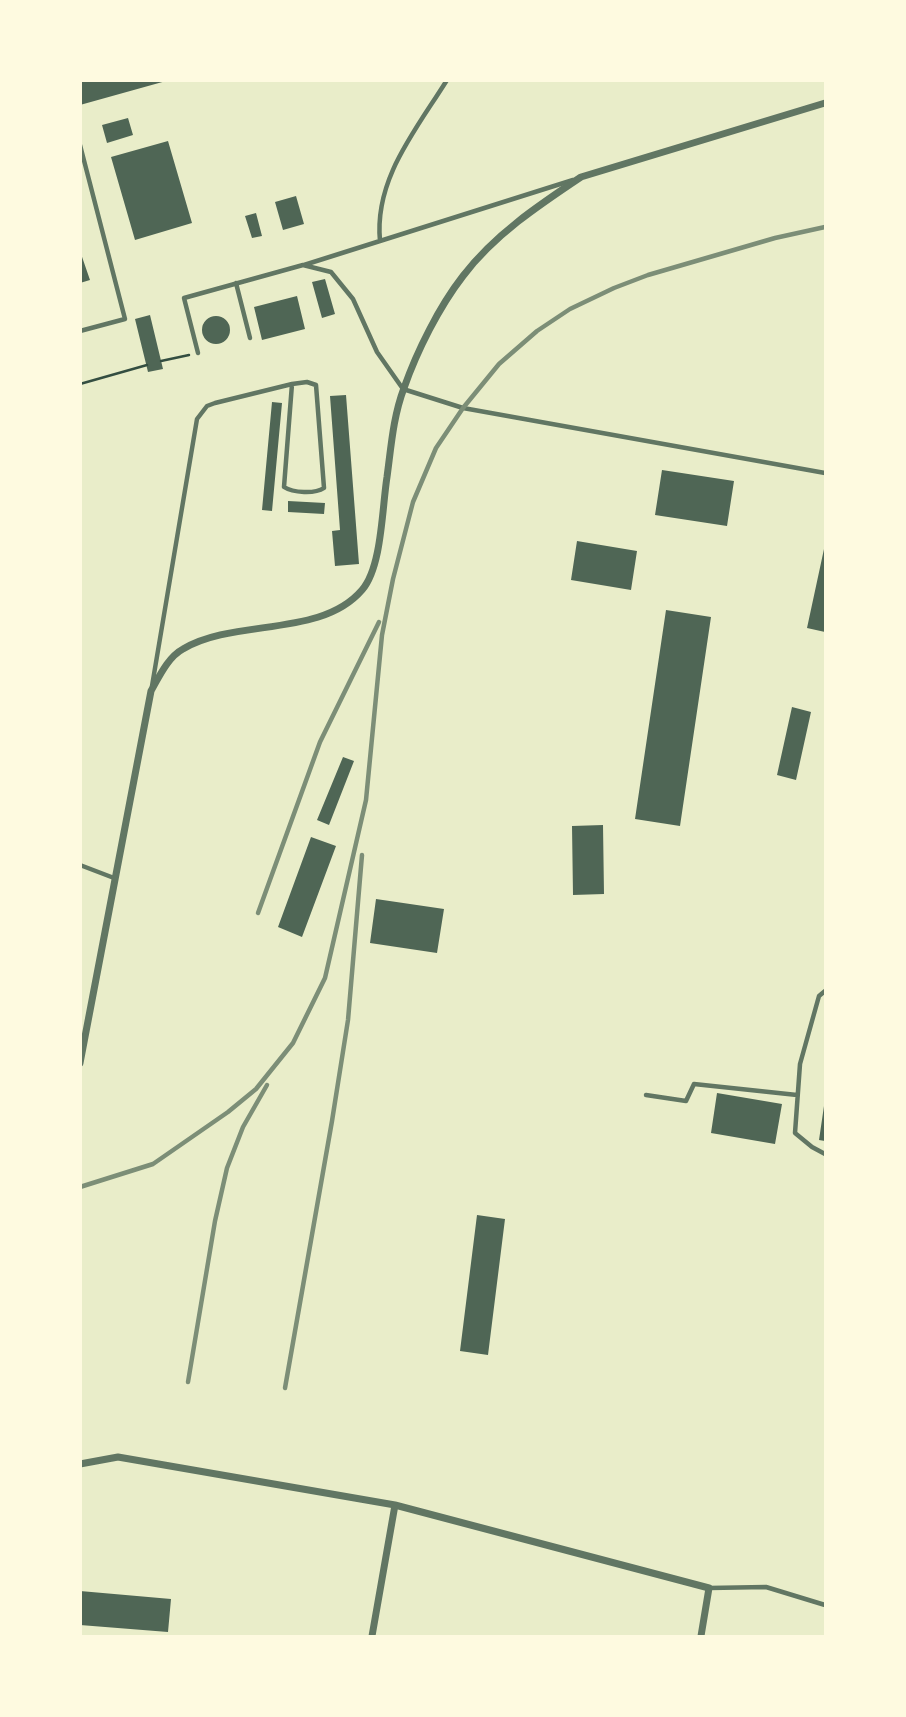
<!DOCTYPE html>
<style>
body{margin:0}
#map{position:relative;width:906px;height:1717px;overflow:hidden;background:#e9edc9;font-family:Barlow,sans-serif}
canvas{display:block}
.frame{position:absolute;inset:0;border:82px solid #fefae0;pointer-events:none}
</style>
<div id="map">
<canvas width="906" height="1717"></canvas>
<div class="frame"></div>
</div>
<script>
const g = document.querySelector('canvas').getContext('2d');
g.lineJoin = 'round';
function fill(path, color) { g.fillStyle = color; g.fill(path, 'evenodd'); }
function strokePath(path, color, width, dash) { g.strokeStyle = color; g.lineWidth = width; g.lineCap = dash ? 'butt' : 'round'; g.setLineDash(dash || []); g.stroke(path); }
fill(new Path2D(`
 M80,80H166V81L80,105Z
 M128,118L133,135L107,143L102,125Z
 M168,141L192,223L135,240L111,157Z
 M296,196L304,224L283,230L275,202Z
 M256,213L262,236L252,238L245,216Z
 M80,251L90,280L80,283Z
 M325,279L335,314L322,318L312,282Z
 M297,296L305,329L262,340L254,307Z
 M150,315L163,369L148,372L135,319Z
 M202 330a14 14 0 1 1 28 0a14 14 0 1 1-28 0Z
 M346,395L359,564L335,566L332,531L340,530L330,396Z
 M272,402L282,403L272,511L262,510Z
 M662,470L734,481L727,526L655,515Z
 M288,501L325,503L324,514L288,512Z
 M577,541L637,551L631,590L571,580Z
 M824,549H825V632L807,628Z
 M666,610L711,617L680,826L635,819Z
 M792,707L811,712L796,780L777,775Z
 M343,757L354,761L329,825L317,820Z
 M603,825L604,894L573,895L572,826Z
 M311,837L336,846L302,937L278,927Z
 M376,899L444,909L437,953L370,943Z
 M717,1093L782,1104L775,1144L711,1133Z
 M824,1106H825V1141L819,1140Z
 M477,1215L505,1219L488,1355L460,1351Z
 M80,1591L171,1599L168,1632L80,1625Z`), '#4f6655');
strokePath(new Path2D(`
 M161,361L189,355
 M80,384L147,365`), '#344e41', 2.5);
strokePath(new Path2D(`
 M80,145L125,319L80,331
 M380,241C374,179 416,130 447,80
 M304,265L573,180
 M236,283L250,338
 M198,353L184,298L303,265L331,272L353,299L377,352L403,389L463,408L825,473
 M152,686L197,419L207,406L215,403L292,384L307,382L316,385L324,488C315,494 293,493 284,487L292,384
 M80,865L114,878
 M825,991L819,996L800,1064L795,1133L812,1147L825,1154
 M646,1095L686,1101L694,1084L797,1095
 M709,1588L766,1587L825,1605`), '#617663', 4.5);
strokePath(new Path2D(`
 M80,1063L151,691C159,677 168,657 183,649C235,618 321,638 362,590C382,567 382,508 387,477C391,448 393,417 404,388C417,351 439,307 463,276C494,235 539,205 581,177L825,103
 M80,1464L118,1457L395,1505L709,1588L701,1636
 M372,1636L395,1505`), '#617663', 7);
strokePath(new Path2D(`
 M258,913L320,742L379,622
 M80,1187L153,1164L228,1112L256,1089L293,1043L325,978L366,800L382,635L393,579L413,502L436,448L463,408L499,364L537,331L570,309L614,288L648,275L775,238L825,227
 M188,1382L215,1221L227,1168L243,1127L267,1085
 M285,1388L332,1121L348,1020L362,855`), '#7c8e77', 4.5);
</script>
